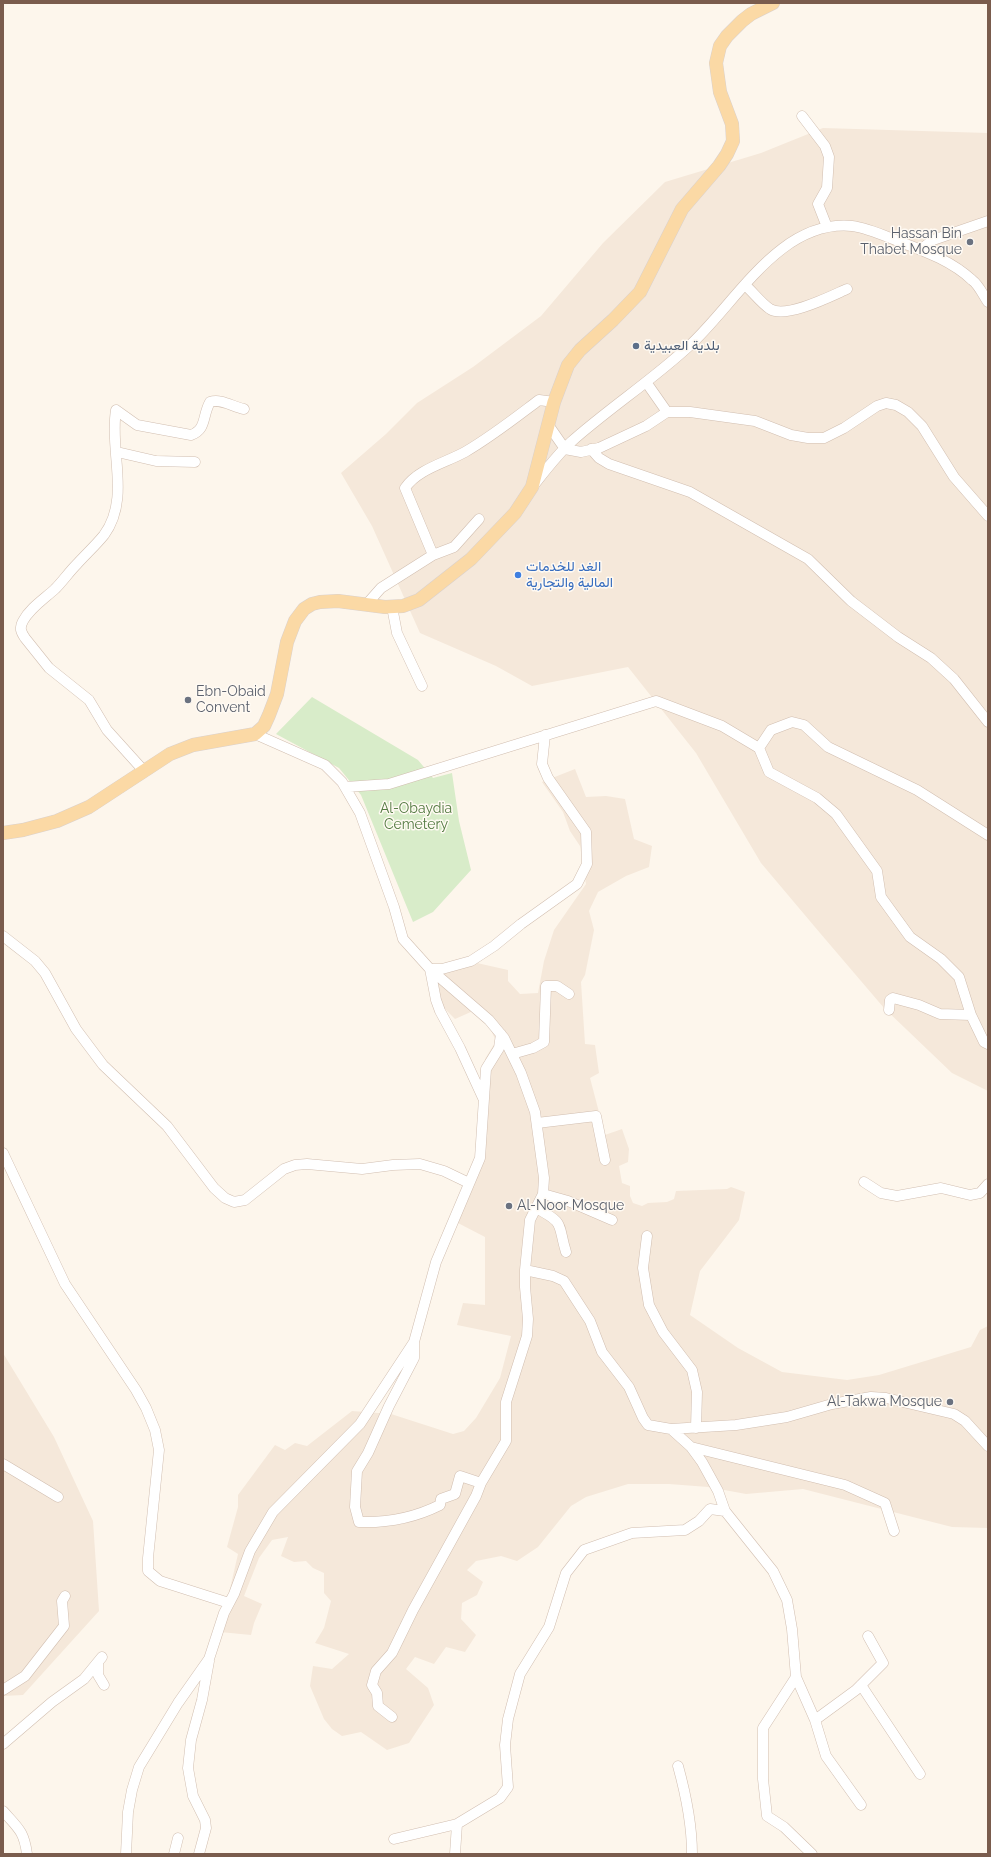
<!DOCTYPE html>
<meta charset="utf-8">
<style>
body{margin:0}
#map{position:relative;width:991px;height:1857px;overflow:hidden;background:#fdf6ec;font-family:Raleway,sans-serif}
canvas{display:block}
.frame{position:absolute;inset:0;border:4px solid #7a5c4d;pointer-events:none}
</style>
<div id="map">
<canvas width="991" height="1857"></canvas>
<div class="frame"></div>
</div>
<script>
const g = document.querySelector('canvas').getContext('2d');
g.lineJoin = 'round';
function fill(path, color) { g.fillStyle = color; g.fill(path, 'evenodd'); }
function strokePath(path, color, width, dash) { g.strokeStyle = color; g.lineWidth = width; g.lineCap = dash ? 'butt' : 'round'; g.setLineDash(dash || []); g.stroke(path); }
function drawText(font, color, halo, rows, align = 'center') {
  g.font = font + ' Raleway,Vazirmatn,sans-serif'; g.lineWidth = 3; g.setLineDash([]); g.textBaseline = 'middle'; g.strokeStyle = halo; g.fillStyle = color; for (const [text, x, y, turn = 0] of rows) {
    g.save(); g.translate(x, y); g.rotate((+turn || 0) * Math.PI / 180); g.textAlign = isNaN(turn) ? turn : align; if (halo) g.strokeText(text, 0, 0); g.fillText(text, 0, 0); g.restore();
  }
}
fill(new Path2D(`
 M823,128L988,133V1091L952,1073L884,1008L820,933L761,863L696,753L628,667L532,686L496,666L420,633L372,526L341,473L386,434L417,403L473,367L541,316L603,243L665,182L761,153Z
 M575,769L586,797L606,796L625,799L634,839L652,846L649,867L626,876L598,892L589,911L594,930L585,975L581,982L585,1044L595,1045L599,1073L590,1078L605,1135L622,1129L629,1149L628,1162L619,1166L622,1183L630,1186V1196L633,1203L642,1206L648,1203L667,1202L674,1199L676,1191L727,1189L731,1187L745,1192L739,1220L700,1271L690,1315L738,1348L782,1372L847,1380L879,1375L971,1347L980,1330L988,1326V1528L952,1527L803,1489L746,1494L708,1487L669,1484H628L586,1497L571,1506L538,1547L517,1561L501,1556L476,1561L467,1570L483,1582L477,1595L462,1603L461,1619L476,1635L465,1652L446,1647L434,1664L415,1657L406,1669L428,1688L434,1705L409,1743L387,1750L361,1732L342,1736L332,1729L324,1719L310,1686L313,1666L332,1669L349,1654L315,1643L324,1628L331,1601L324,1593V1573L313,1568L306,1561L294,1562L281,1556L288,1537L272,1540L259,1558L244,1596L262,1604L254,1623L251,1635L220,1632L238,1554L227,1547L238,1507V1495L275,1445L285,1450L295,1443L307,1446L352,1411L391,1414L453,1434L464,1431L476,1418L500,1378L511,1336L457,1325L463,1303L485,1305V1237L456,1222L482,1161L488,1099L485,1059L496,1041L489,1026L473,1011L455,1019L439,1003L430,969L477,963L508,970V981L520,994L538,993L544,961L554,930L586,884L580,846L570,831L563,812L542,782Z
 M3,1353L54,1437L93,1521L99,1611L23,1695L3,1696Z`), '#f5e8da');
fill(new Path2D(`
 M312,697L418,760L433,778L452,773L459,821L471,870L433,912L413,922L361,795L339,768L276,734Z`), '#d8ecc9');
const minor = new Path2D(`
 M802,116L825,146L829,157L827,188L818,204L827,227
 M920,250L933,240L988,221
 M745,285C753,292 761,303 770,309C786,319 831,296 847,289
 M646,382L667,412
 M549,426L565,449L581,452L599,448L646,426L667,412H690L755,421L791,435L808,438H824L844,428L877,406L886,403L896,405L908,412L922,426L954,477L988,516
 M591,449L599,458L609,464L690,492L808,559L851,601L898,637L931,658L954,679L988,722
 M117,452L156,461L195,462
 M533,486C545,471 557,455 571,442C608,409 651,381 688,347C735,305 779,219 852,226C869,228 887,237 903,243C927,252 953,262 972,280C979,285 983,295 988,302
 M479,519L454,547L433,555L405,488C418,469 445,463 465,452C491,437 515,418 539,400L554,402
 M366,605L381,588L433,555
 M392,607L397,633L422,686
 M255,734L325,765L342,782L360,813L394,907L403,939L430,969L489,1020L504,1038L521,1073L535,1112L544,1178L543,1194L530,1220L525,1270L553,1276L564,1281L590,1321L602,1352L629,1387L643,1418L648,1425L671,1429L736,1425L787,1417L832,1404L871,1397L886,1398L954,1414L965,1421L988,1446
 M759,748L771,730L792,722L804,725L828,747L917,790L988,835
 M144,771L107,730L89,700L49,668L25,638C21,632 19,628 23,621C30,608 44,599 55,589C63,581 69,572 77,564C86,554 96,545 104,535C131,498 109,451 116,410L137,425L191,435C207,429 202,416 210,402C221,398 233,407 244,409
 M346,787L389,784L656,701L722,726L759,748L769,772L817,798L836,814L877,871L881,897L910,937L941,959L959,977L971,1015L984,1042L988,1044
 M3,936L35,961L45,973L76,1029L103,1065L167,1126L214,1188L225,1198L234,1202L245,1200L284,1169L295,1165L307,1164L362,1169L393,1165L420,1164L444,1171L469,1183
 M889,1010L890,1000L893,998L919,1005L940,1014L971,1015
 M512,1054L533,1048L544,1042L546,986H557L569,994
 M483,1098L460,1048L440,1011L436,1000L430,969H442L471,961L494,946L521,924L577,884L587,864L586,832L548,778L542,764L545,735
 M537,1123L596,1116L605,1160
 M3,1153L65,1284L136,1390L146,1408L155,1430L159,1450L148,1558V1571L160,1581L229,1603
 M864,1182L881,1193L897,1196L941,1188L970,1195L980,1193L988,1184
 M543,1194L568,1201L612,1220
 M536,1208C566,1224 557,1223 566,1252
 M647,1236L643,1268L649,1305L663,1332L692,1370L697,1392L696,1428
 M414,1342V1358L389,1406L368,1453L357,1471L355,1507L359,1522C387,1523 414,1518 440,1505L441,1499L455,1494L460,1476L481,1483
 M671,1429L691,1447L702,1462L718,1491L725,1511L773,1571L787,1600L792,1629L796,1677L763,1728V1779L767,1816L784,1827L812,1854
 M691,1447L845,1485L885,1503L894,1531
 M3,1464L58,1497
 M98,1663V1675L104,1685
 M796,1677L815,1720L826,1756L861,1805
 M861,1685L920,1774
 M3,1690L25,1676L64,1626L62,1601L65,1596
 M392,1717L378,1706L377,1693L372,1685L376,1671L392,1653L413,1610L476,1496L481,1483L506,1441V1402L527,1336L528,1319L525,1287V1270
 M815,1720L856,1690L883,1663L868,1636
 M3,1744L52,1702L84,1679L102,1657
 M678,1766C686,1795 692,1824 692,1854
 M3,1811C18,1828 24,1831 27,1854
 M394,1839L457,1824L500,1798L508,1787L505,1745L508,1719L520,1674L549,1627L566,1573L584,1550L632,1533L685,1530L699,1521L710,1509L725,1511
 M126,1854L128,1812L132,1790L139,1767L178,1703L209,1659L224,1613L234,1594L250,1551L273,1512L360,1424L414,1342L436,1262L480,1158L486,1069L499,1048L501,1034
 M174,1854L178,1838
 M199,1854L206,1828L205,1820L193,1796L188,1768L191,1740L202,1700L209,1661
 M455,1854L457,1824`);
const major = new Path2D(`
 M3,833L23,830L57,821L89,807L170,754L193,745L255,734L264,726L269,715L277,694L287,642L295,621L304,609L312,604L320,602L338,601L385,607L403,606L419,600L471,559L515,513L532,487L554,402L568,365L580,350L613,320L640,292L682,209L719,166L727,154L733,141L732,124L720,92L716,63L720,46L727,36L742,21L751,14L773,3`);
strokePath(minor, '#d1beb0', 11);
strokePath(major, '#dad1cd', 14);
strokePath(minor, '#fff', 10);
strokePath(major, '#fbd9a5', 13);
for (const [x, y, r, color] of [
 [970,242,4,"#6b7280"],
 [636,346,4,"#5c6f8a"],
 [518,575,4,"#3f7fe0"],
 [188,700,4,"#6b7280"],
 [509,1206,4,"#6b7280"],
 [950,1402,4,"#6b7280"]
]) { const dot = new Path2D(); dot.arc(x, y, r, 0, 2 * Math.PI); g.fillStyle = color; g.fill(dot); strokePath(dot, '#fffaf3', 1.5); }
drawText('14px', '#5b616d', '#fffaf3', [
 ["Hassan Bin",962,234],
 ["Thabet Mosque",962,250],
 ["Ebn-Obaid",196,692,"left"],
 ["Convent",196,708,"left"],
 ["Al-Noor Mosque",517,1206,"left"],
 ["Al-Takwa Mosque",942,1402]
], 'right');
drawText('14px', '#4e5e75', '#fffaf3', [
 ["بلدية العبيدية",644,346]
], 'left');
drawText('14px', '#366cbe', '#fffaf3', [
 ["الغد للخدمات",526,567],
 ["المالية والتجارية",526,583]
], 'left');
drawText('14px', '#537a41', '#fffaf3', [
 ["Al-Obaydia",416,809],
 ["Cemetery",416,825]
]);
</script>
